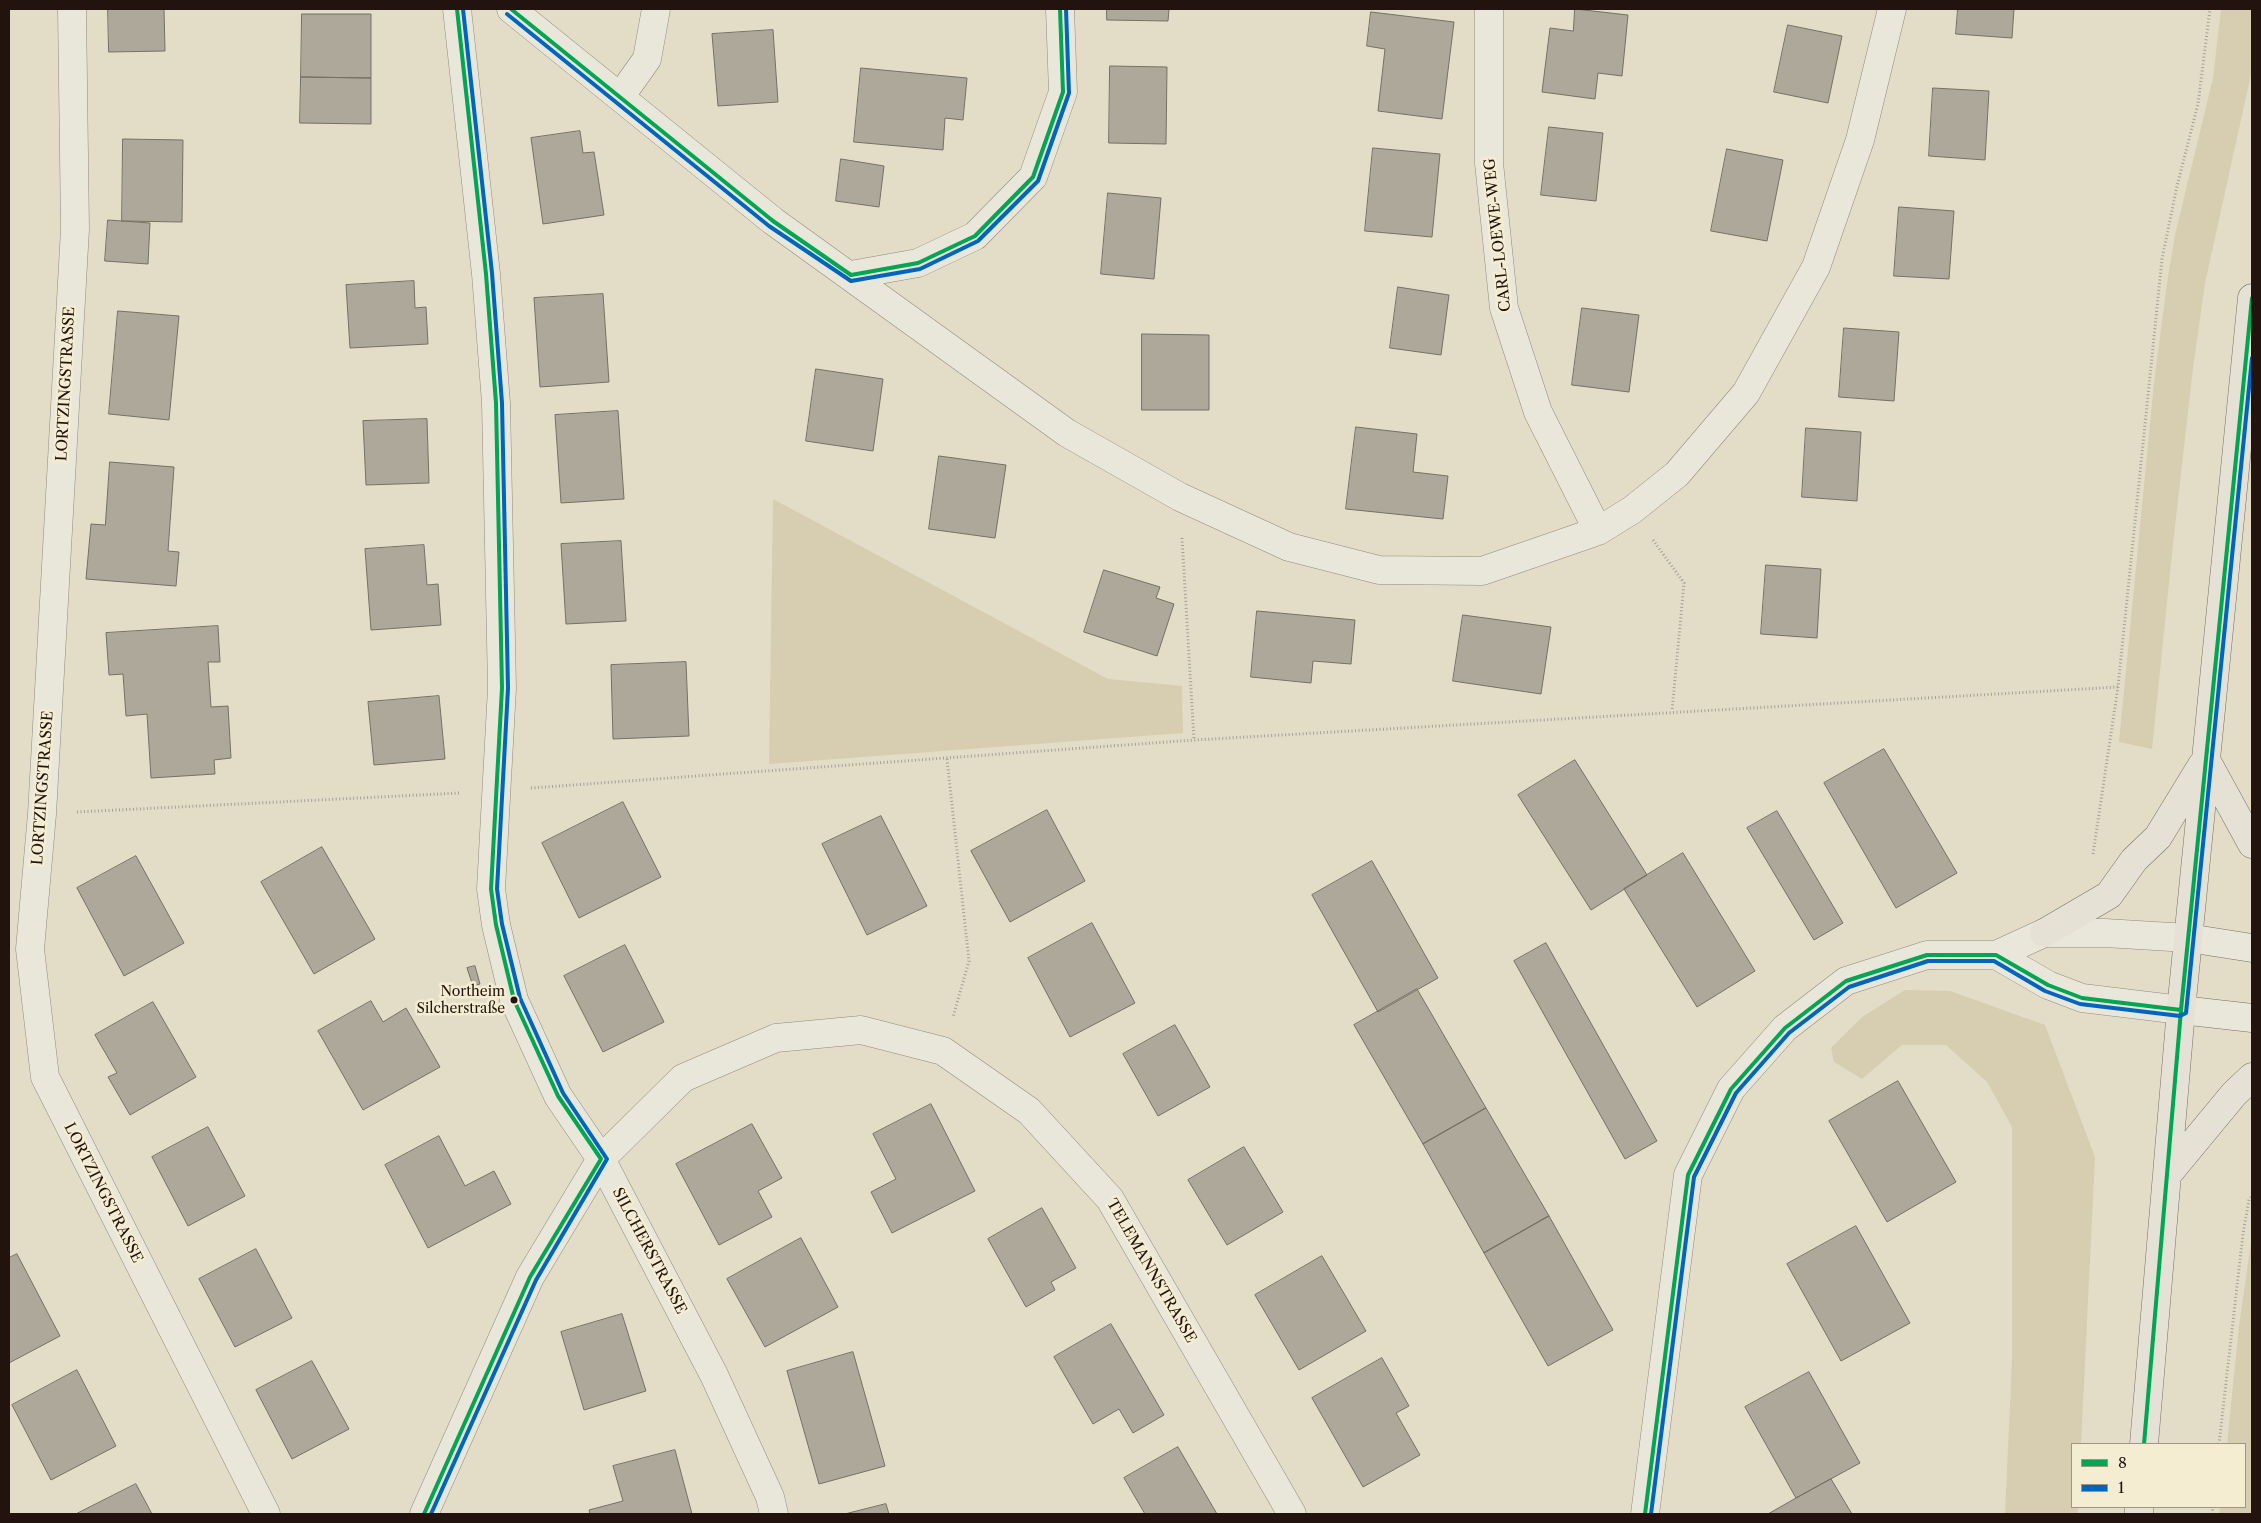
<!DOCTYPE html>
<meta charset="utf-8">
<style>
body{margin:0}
#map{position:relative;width:2261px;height:1523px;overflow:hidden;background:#e3ddc7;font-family:"Libre Caslon Text",serif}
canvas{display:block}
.frame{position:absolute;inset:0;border:10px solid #22130e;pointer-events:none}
.legend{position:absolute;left:2071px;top:1443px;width:175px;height:65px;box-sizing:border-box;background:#f5edd2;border:1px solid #a19684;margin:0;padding:6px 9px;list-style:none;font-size:15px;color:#22130e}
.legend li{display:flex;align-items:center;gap:10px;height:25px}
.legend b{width:25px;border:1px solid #a19684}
</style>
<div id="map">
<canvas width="2261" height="1523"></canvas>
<div class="frame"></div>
<ul class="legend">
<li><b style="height:6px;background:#00a651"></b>8</li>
<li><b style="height:6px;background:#0065bd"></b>1</li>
</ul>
</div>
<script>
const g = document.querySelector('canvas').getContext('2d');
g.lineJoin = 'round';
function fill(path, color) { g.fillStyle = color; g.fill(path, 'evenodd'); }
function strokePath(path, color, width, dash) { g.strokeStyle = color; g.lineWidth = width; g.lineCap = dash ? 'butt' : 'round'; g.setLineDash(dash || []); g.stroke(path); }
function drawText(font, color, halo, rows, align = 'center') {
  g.font = font + ' "Libre Caslon Text",serif'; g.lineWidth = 5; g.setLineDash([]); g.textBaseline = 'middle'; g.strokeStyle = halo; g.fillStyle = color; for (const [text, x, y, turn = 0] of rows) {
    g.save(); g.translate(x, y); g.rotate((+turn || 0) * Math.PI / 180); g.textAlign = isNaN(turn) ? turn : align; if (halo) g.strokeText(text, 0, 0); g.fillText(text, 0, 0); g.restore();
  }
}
fill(new Path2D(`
 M2221,9H2252V70L2205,283L2193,368L2173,544L2152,749L2119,742L2154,383L2167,283L2175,235L2213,78Z
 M773,499L1108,679L1182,686L1183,733L769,764Z
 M1905,990L1950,991L2045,1025L2095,1157L2081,1444H2072V1507H2078V1514H2005L2012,1361V1127L1987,1082L1946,1045H1902L1862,1079L1834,1062L1831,1048L1862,1017Z
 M2252,1235V1514H2219L2220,1507H2245V1444H2227L2239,1326Z`), '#d7cdb0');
const building = new Path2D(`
 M108,9H164L165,51L109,52Z
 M1107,9H1169L1168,21L1107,20Z
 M1575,9L1628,15L1622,76L1598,73L1595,99L1542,92L1550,28L1573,31Z
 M1958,9H2014L2012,38L1956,34Z
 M1371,12L1454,22L1442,119L1378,111L1385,49L1367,46Z
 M302,14H371V78L301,77Z
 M1788,25L1842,36L1828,103L1774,92Z
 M773,30L778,102L718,106L712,34Z
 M1110,66L1167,67L1166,144L1109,143Z
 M861,68L967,78L963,120L945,118L943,150L854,142Z
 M301,77L371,78V124L300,123Z
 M1933,88L1989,91L1985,160L1929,156Z
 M1549,127L1603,133L1596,201L1541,195Z
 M580,131L583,153L594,152L604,215L543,224L531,138Z
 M123,139L183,140L182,222L122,221Z
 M1373,148L1440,154L1432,237L1365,231Z
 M1727,149L1783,160L1767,241L1711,231Z
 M841,159L884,166L879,207L836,201Z
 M1108,193L1161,198L1154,279L1101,274Z
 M1899,207L1954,211L1949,279L1894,276Z
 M108,220L150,223L148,264L105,261Z
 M414,281L415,308L426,307L428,344L350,348L346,285Z
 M1398,287L1449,295L1441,355L1390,348Z
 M603,294L609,382L540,387L534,298Z
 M1582,308L1639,315L1629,392L1572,385Z
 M118,311L179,316L169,420L109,414Z
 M1844,328L1899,332L1894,401L1839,397Z
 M1142,334L1209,335V410H1142Z
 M816,369L883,379L873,451L806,441Z
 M618,411L624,499L561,503L555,415Z
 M427,419L429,483L366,485L363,421Z
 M1356,427L1417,434L1413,472L1448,476L1443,519L1346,509Z
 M1806,428L1861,432L1857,501L1802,497Z
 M939,456L1006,465L995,538L929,529Z
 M110,462L174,467L168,551L179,552L176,586L86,579L91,524L105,525Z
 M621,541L626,621L566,624L561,544Z
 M424,545L427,585L438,584L441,625L371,630L365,549Z
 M1766,565L1821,569L1817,638L1761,634Z
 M1104,570L1160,587L1156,598L1174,604L1157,656L1084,632Z
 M1257,611L1355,620L1351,664L1313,661L1311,683L1251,677Z
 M1463,615L1551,627L1541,694L1453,681Z
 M218,626L220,662H208L211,707L228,706L231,758L214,760L215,774L151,778L147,714L126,716L123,674L109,675L106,633Z
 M686,662L689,736L613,739L611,665Z
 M439,696L445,759L374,765L368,702Z
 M1884,749L1957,873L1896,908L1824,783Z
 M1575,760L1647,875L1591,910L1518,795Z
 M623,802L661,877L579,918L542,843Z
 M1047,810L1085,881L1010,922L971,851Z
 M1777,811L1843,923L1814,940L1747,828Z
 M881,816L927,906L867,935L822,844Z
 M322,847L375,939L314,974L261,882Z
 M1683,853L1755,971L1697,1007L1624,889Z
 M136,856L184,943L124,976L77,888Z
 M1372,861L1438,978L1378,1012L1312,895Z
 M1092,923L1135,1003L1070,1037L1028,958Z
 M1546,943L1657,1141L1625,1159L1514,961Z
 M625,945L664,1022L603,1052L564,976Z
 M475,966L480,984L473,986L467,968Z
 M1417,989L1486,1108L1423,1144L1354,1025Z
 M371,1001L383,1022L406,1008L440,1067L363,1110L318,1031Z
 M153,1002L196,1077L130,1115L108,1077L117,1073L95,1035Z
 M1175,1025L1210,1087L1158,1116L1123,1054Z
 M1898,1081L1956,1182L1887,1222L1829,1121Z
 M931,1104L975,1191L892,1233L871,1192L896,1179L873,1134Z
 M1486,1108L1549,1216L1484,1253L1423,1144Z
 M752,1124L782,1178L758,1191L772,1217L719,1245L676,1164Z
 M208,1127L245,1196L188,1226L152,1157Z
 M439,1136L465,1186L494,1171L511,1204L428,1248L385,1165Z
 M1244,1147L1283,1212L1227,1245L1188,1180Z
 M1042,1208L1076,1268L1051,1282L1055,1290L1026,1307L988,1239Z
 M1549,1216L1613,1330L1548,1366L1484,1253Z
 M1856,1226L1910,1323L1841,1361L1787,1264Z
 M801,1238L838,1307L765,1347L727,1279Z
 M256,1249L292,1318L235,1347L199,1279Z
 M17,1254L60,1336L9,1363V1258Z
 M1322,1256L1366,1331L1299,1370L1255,1295Z
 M622,1314L646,1391L584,1410L561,1332Z
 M1111,1324L1164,1415L1133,1433L1119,1409L1093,1424L1054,1357Z
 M853,1352L885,1466L819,1484L787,1371Z
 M1382,1358L1409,1406L1396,1413L1420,1455L1363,1487L1312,1398Z
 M312,1361L349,1429L292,1459L256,1390Z
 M77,1370L116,1446L51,1480L12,1405Z
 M1809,1372L1860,1463L1796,1498L1745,1407Z
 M1178,1447L1217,1514H1145L1124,1478Z
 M675,1450L692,1514H590L589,1510L623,1501L613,1466Z
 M1831,1479L1852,1514H1768L1796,1498Z
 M136,1484L152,1514H76Z
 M886,1504L889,1514H845Z`);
fill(building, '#ada899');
strokePath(building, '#757065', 1);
const minor = new Path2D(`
 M72,9L75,229L42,814L30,949L45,1077L266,1514
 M457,9L486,274L496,403L502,688L491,889L496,925L514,1000L558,1096L601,1159L714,1375L770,1497L774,1514
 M511,9L773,221L1067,433L1180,497L1289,547L1379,570L1482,571L1598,531L1632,510L1677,474L1746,393L1816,267L1860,140L1892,9
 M1489,9V163L1504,308L1538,412L1598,531
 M620,97L647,59L656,9
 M851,275L918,263L975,236L1033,177L1063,92L1060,9
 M1996,955L2048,985L2082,998L2181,1010
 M424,1514L530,1277L601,1159L683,1078L776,1038L861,1030L943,1051L1029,1111L1110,1199L1292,1514
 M1645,1514L1688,1175L1731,1089L1785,1028L1846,981L1927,955H1996L2044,933H2105L2188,938`);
const secondary = new Path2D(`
 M2188,938L2252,948
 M2181,1010L2252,1018`);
const primary = new Path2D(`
 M2206,760L2252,844
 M2044,933L2109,895L2134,860L2158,837L2202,765
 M2167,1175L2234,1094L2252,1077
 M2144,1444L2181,1010L2252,298
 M2139,1514V1507`);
strokePath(minor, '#908a7e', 29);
strokePath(secondary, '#757065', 29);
strokePath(primary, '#757065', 29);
strokePath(new Path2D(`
 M1182,538L1194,740
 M1653,540L1684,583L1672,711
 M947,759L969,961L953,1017
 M531,788L1194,740L2118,687
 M77,812L460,793
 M2093,854L2118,687L2162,259L2177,186L2198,104L2210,9
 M2219,1444L2243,1234L2249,1200L2252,1195
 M2212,1514L2213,1507`), '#a39f96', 3, [1, 2.5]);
strokePath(minor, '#e9e6da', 28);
strokePath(secondary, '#e9e6da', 28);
strokePath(primary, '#e5e1d4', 28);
strokePath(new Path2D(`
 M511,9L773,221L851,275L918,263L975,236L1033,177L1063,92L1060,9
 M2144,1444L2181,1010L2252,298
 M424,1514L530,1277L601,1159L558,1096L514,1000L496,925L491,889L502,688L496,403L486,274L457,9
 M1645,1514L1688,1175L1731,1089L1785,1028L1846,981L1927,955H1996L2048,985L2082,998L2181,1010`), '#00a651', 4);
strokePath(new Path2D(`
 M507,14L769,226L851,281L920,269L978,241L1038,181L1069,93L1066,9
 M431,1514L536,1280L607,1159L563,1093L520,998L502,924L497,889L508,688L502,403L492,273L463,9
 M1651,1514L1694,1177L1736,1093L1789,1033L1849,987L1928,961H1994L2045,991L2080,1004L2180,1016L2186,1013L2252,358`), '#0065bd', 4);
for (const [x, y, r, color] of [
 [514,1000,4.5,"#22130e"]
]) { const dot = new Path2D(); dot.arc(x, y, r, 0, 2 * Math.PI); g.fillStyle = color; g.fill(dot); strokePath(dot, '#f5edd2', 2); }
drawText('14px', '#22130e', '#f5edd2', [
 ["Northeim",505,992],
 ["Silcherstraße",505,1009]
], 'right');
drawText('15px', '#22130e', '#f5edd2', [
 ["CARL-LOEWE-WEG",1498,235,-96],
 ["LORTZINGSTRASSE",66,384,-87],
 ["LORTZINGSTRASSE",43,788,-86],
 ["LORTZINGSTRASSE",103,1193,63],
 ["SILCHERSTRASSE",649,1251,62],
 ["TELEMANNSTRASSE",1151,1271,60]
]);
</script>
